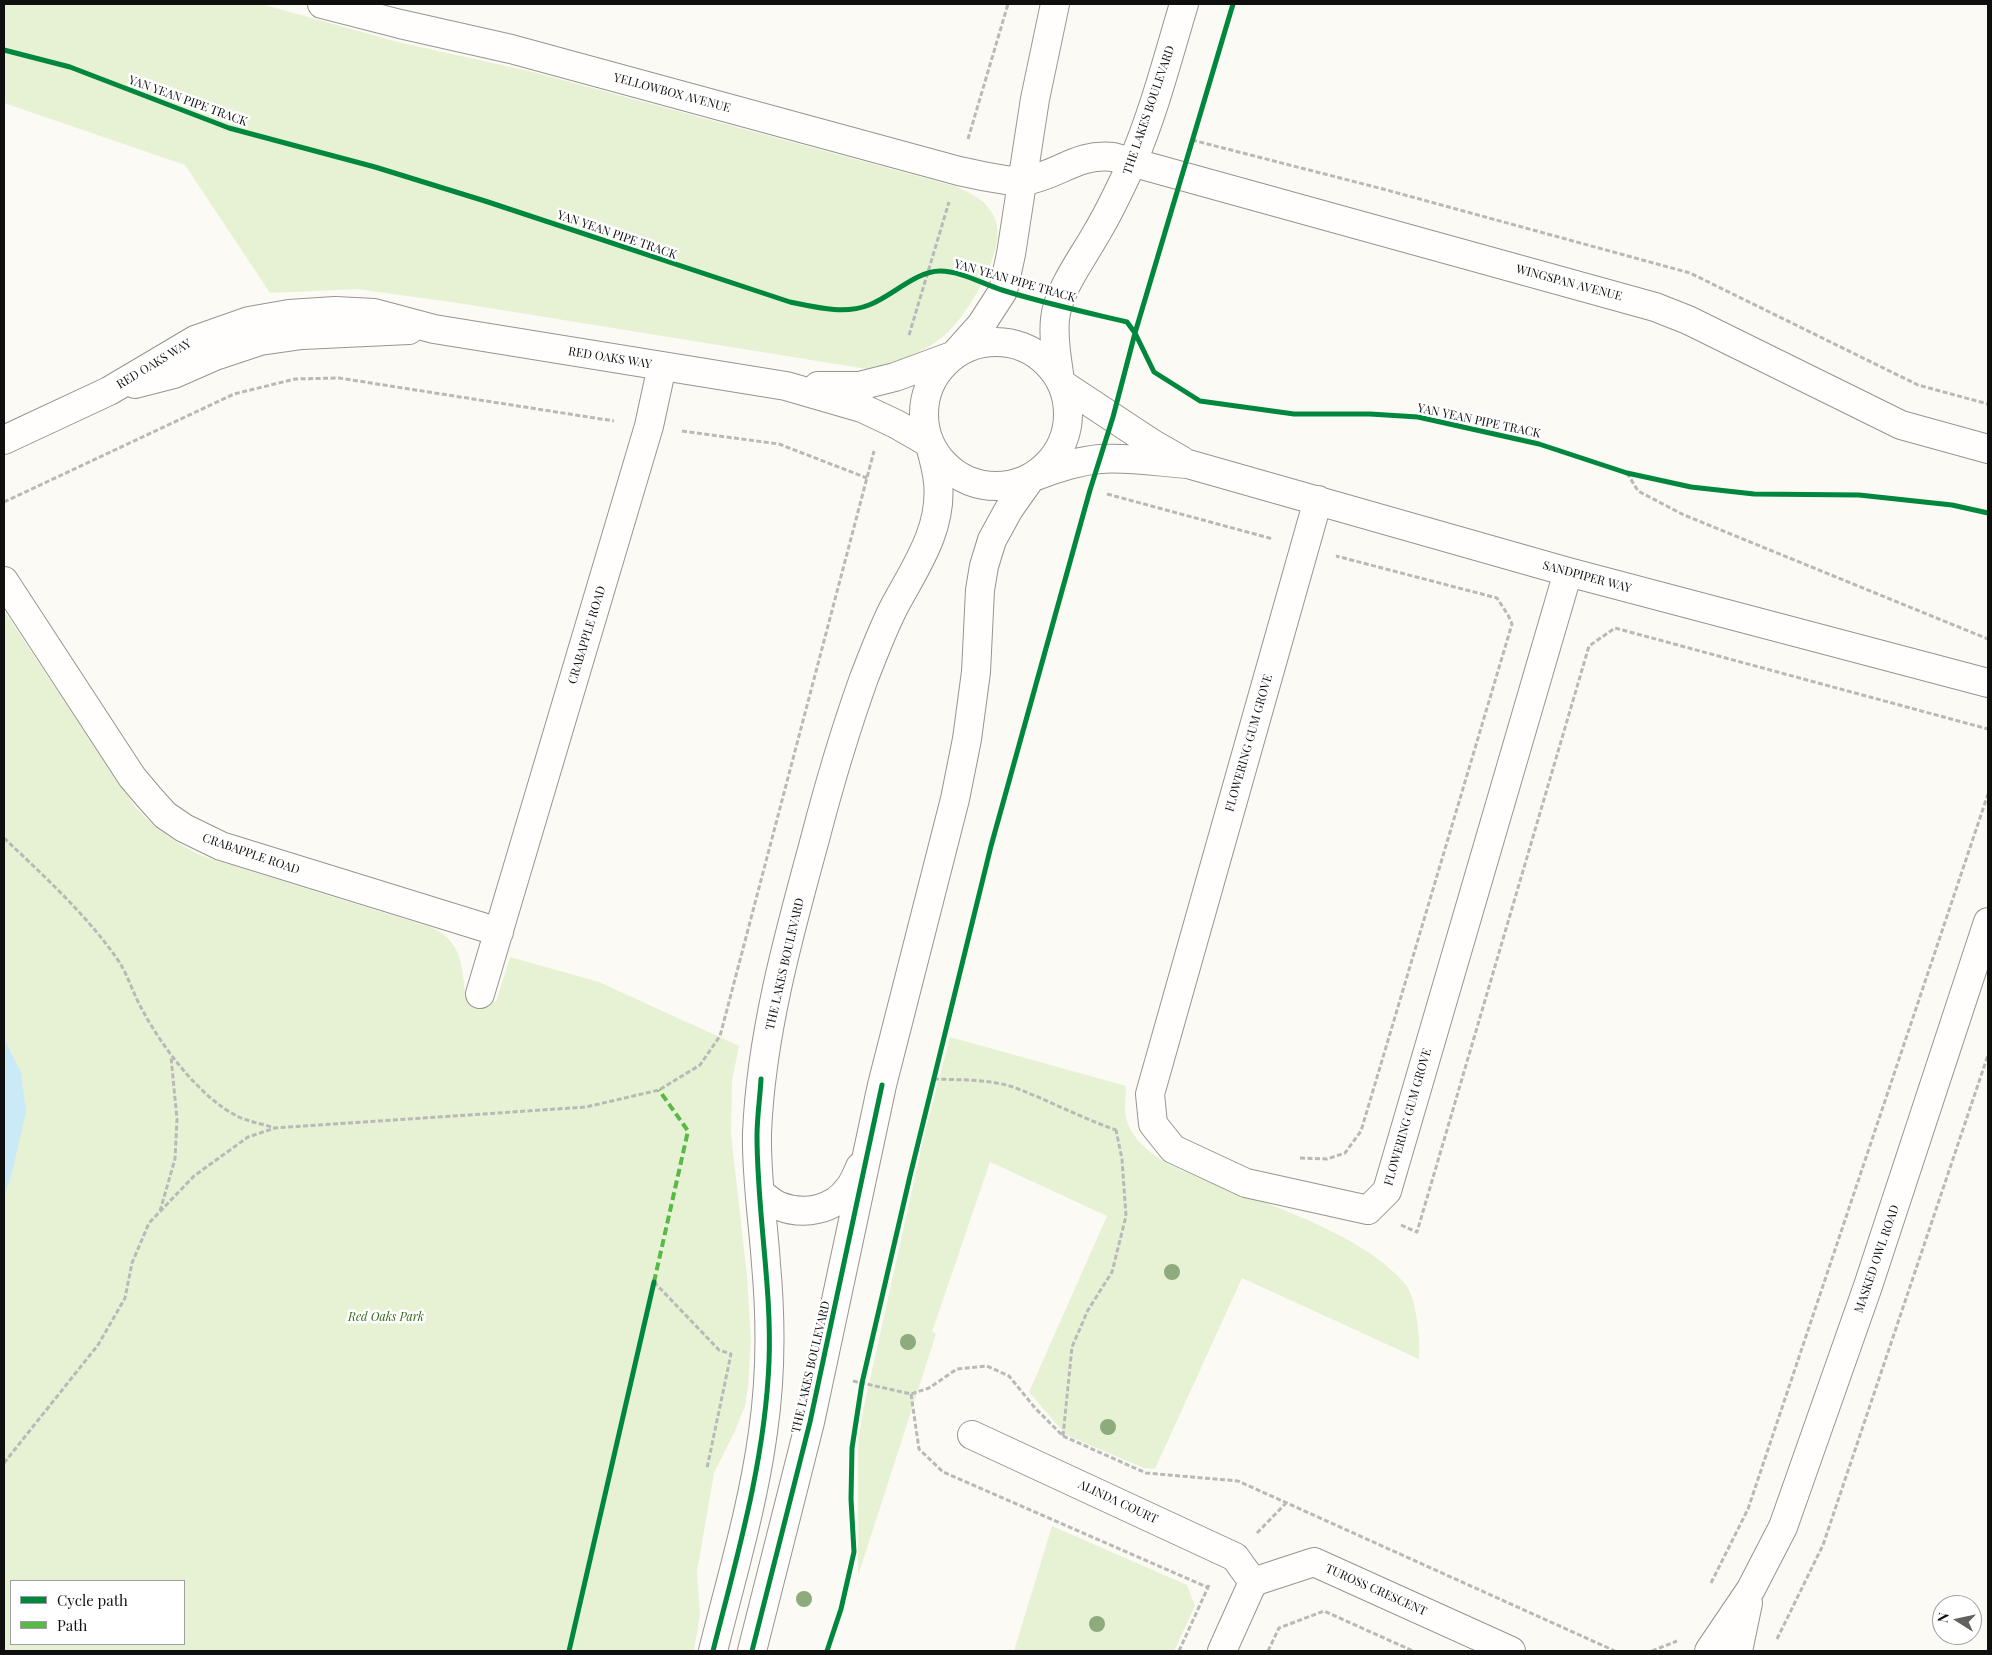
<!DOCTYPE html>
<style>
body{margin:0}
#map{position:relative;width:1992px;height:1655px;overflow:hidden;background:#fcfaf4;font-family:"Playfair Display",serif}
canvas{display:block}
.frame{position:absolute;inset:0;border:5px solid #0f0f0f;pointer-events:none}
.legend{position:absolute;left:10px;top:1580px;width:175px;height:65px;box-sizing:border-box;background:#fff;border:1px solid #9f9f9f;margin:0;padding:6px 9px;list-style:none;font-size:15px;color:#0f0f0f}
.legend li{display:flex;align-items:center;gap:10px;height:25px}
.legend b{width:25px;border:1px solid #9f9f9f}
.north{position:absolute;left:1932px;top:1595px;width:50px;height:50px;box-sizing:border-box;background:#fff;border:1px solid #9f9f9f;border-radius:50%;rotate:280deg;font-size:14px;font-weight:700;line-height:20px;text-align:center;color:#0f0f0f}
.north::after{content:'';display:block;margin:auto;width:18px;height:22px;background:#62615f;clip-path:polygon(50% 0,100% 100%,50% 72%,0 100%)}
</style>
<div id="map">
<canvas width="1992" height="1655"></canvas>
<div class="frame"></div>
<ul class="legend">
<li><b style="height:6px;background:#00873e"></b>Cycle path</li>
<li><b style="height:6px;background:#58b947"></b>Path</li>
</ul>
<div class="north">N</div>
</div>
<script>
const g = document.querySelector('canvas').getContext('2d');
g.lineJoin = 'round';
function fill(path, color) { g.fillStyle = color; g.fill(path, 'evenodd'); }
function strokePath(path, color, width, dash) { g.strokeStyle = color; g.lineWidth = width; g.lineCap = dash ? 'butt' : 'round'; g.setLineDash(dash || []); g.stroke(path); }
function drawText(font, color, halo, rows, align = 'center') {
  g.font = font + ' "Playfair Display",serif'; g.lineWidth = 5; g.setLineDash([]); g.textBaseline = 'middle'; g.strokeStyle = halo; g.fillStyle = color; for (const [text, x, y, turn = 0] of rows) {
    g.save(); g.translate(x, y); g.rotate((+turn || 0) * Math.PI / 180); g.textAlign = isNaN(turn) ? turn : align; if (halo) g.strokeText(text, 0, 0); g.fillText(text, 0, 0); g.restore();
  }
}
fill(new Path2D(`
 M4,4H261L398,42L533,72L954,186C972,193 990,202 996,222C1005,251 970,311 949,331C927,353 896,362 867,369L458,303L357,289L270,293L185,165L4,103Z
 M4,611L136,808C157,829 177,845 205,857L433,928C461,942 462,964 465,992L496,1002L510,957L599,982L739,1046L732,1081L731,1134L747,1276L751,1340L748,1387L745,1406L735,1431L714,1473L697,1572L700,1614L694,1651H4ZM11,1581H184V1644H11Z
 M950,1037L1126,1086C1126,1097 1123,1113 1128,1124C1142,1157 1182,1171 1213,1183C1272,1206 1365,1235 1406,1285C1416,1297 1421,1343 1419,1359L1242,1278L1155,1469L1144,1468L1066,1435L1029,1392L1107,1216L990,1162L932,1332L936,1334L858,1576V1443L863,1411L925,1132Z
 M1052,1526L1187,1585L1195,1606L1174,1651H1014Z`), '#e7f2d4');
fill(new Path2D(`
 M4,1039L21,1072L26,1112L11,1177L4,1195Z`), '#caeaf7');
const minor = new Path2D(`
 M322,4L400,24L511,49L959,171C973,174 1012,183 1024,181C1058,176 1076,153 1113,157L1655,307L1688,320L1901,425L1988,449
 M924 414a72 72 0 1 1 144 0a72 72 0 1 1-144 0Z
 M956,353L981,325L1003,291L1011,254L1035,99L1055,4
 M1060,380C1057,359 1053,340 1055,319C1058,290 1082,259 1096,234C1110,211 1121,187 1132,163C1154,112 1168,57 1184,4
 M135,384L174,374L215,356L260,341L302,335L409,330
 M1062,384L1153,444L1181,460
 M818,386H859L895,377L952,356
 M4,440L109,391L195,340L249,321L289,314L335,311L374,313L434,329L786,386L862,408L896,424L929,443
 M1036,476C1056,468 1078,461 1100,459C1129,457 1159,462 1188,464L1568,572L1988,683
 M1318,500L1150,1094L1153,1124L1173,1149L1246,1183L1368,1210L1387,1191L1568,572
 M4,581L132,777L148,796L165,815L184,828L221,846L499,932
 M480,994L649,426L662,366
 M760,1193C766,1197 772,1203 779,1206C804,1216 834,1210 849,1188C854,1182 857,1174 860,1167
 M972,1435L1235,1557L1253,1582
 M713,1651C731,1579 753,1506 763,1432C771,1377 771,1319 766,1264C763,1220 756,1176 757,1133C761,1034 789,934 815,839C829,785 845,731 864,678C873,655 882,631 893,609C914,569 943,530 938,482C937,470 933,457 930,445
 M752,1651L810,1422L882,1085L955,799L967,739L976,672L980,590L984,566L992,540L1009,509L1031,478
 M1222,1651L1253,1582L1314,1562L1511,1651
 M1709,1651L1751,1589L1783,1527L1868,1286L1988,922
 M1738,1651L1748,1603`);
strokePath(minor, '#969592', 30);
strokePath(new Path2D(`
 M968,139L1008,4
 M1192,140L1383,189L1690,273L1918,385L1988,404
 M909,335L949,202
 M682,431L779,444L867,478
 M1627,473L1638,491L1684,515L1988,639
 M1107,494L1273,539
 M4,502L234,394L295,379L339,378L614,421
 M4,838C45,877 88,916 120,963C129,978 134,996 143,1011C162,1047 201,1099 239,1117C250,1122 263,1124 275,1128
 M934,1079C959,1080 989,1079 1013,1087C1048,1100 1081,1118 1116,1130
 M1300,1158L1327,1159L1345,1153L1361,1131L1512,624L1508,615L1497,598L1336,556
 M160,1211L175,1159L177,1119L171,1057
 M1401,1225L1417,1232L1589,646L1615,628L1988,729
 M654,1282L719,1350L731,1354L707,1468
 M853,1381L911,1394L929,1388L957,1369L987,1366L1009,1376L1035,1408L1063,1436L1146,1473L1238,1481L1615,1651
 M911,1394L919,1449L943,1472L1207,1587
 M1063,1436L1072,1347L1088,1310L1112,1272L1126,1216L1122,1159L1116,1130L1119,1129
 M4,1463L98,1345L125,1298L132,1263L149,1223L194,1176L248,1137L275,1128L586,1107L659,1090L700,1065L720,1036L874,451
 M1257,1533L1286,1503
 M1711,1583L1748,1509L1988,794
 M1777,1639L1823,1545L1988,1055
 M1179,1651L1209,1585
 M1268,1651L1279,1628L1324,1611L1413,1651
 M1652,1651L1677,1641`), '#b9b9b8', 3, [5, 2.5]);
strokePath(minor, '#fffefd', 28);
strokePath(new Path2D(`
 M654,1282L688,1131L659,1090`), '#58b947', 4, [8, 4]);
strokePath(new Path2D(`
 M4,50L70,67L229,128L375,167L485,201L790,302C815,307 844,315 869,305C891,297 916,271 940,271C961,271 983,284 1002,290C1043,303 1085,312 1127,322L1135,333L1154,372L1200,401L1294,414H1370L1418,417L1539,444L1627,473L1691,487L1754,494L1859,495L1952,505L1988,513
 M569,1651L654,1282
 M713,1651C737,1556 765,1461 769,1362C772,1287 757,1212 757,1136C757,1117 760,1098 761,1079
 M752,1651L810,1422L882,1085
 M827,1651L841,1609L854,1552L851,1499L852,1448L862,1383L910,1176L991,846L1090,490L1113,417L1135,333L1233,4`), '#00873e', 5);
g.fillStyle = '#8dab7d';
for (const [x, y] of [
 [1172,1272],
 [908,1342],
 [1108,1427],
 [804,1599],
 [1097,1624]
]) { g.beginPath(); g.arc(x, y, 8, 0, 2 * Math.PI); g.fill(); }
drawText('12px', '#0f0f0f', '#fff', [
 ["YELLOWBOX AVENUE",672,93,15],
 ["YAN YEAN PIPE TRACK",188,101,20],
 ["THE LAKES BOULEVARD",1149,110,-71],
 ["YAN YEAN PIPE TRACK",617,235,19],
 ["YAN YEAN PIPE TRACK",1015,281,16],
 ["WINGSPAN AVENUE",1569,283,15],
 ["RED OAKS WAY",610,358,9],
 ["RED OAKS WAY",154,364,-31],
 ["YAN YEAN PIPE TRACK",1479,421,12],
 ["SANDPIPER WAY",1587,577,15],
 ["CRABAPPLE ROAD",587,635,-73],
 ["FLOWERING GUM GROVE",1249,743,-74],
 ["CRABAPPLE ROAD",251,854,19],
 ["THE LAKES BOULEVARD",785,964,-77],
 ["FLOWERING GUM GROVE",1408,1117,-74],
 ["MASKED OWL ROAD",1877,1259,-71],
 ["THE LAKES BOULEVARD",811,1367,-77],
 ["ALINDA COURT",1118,1502,25],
 ["TUROSS CRESCENT",1376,1590,24]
]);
drawText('italic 12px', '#326a1c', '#fff', [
 ["Red Oaks Park",386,1317]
]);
</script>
